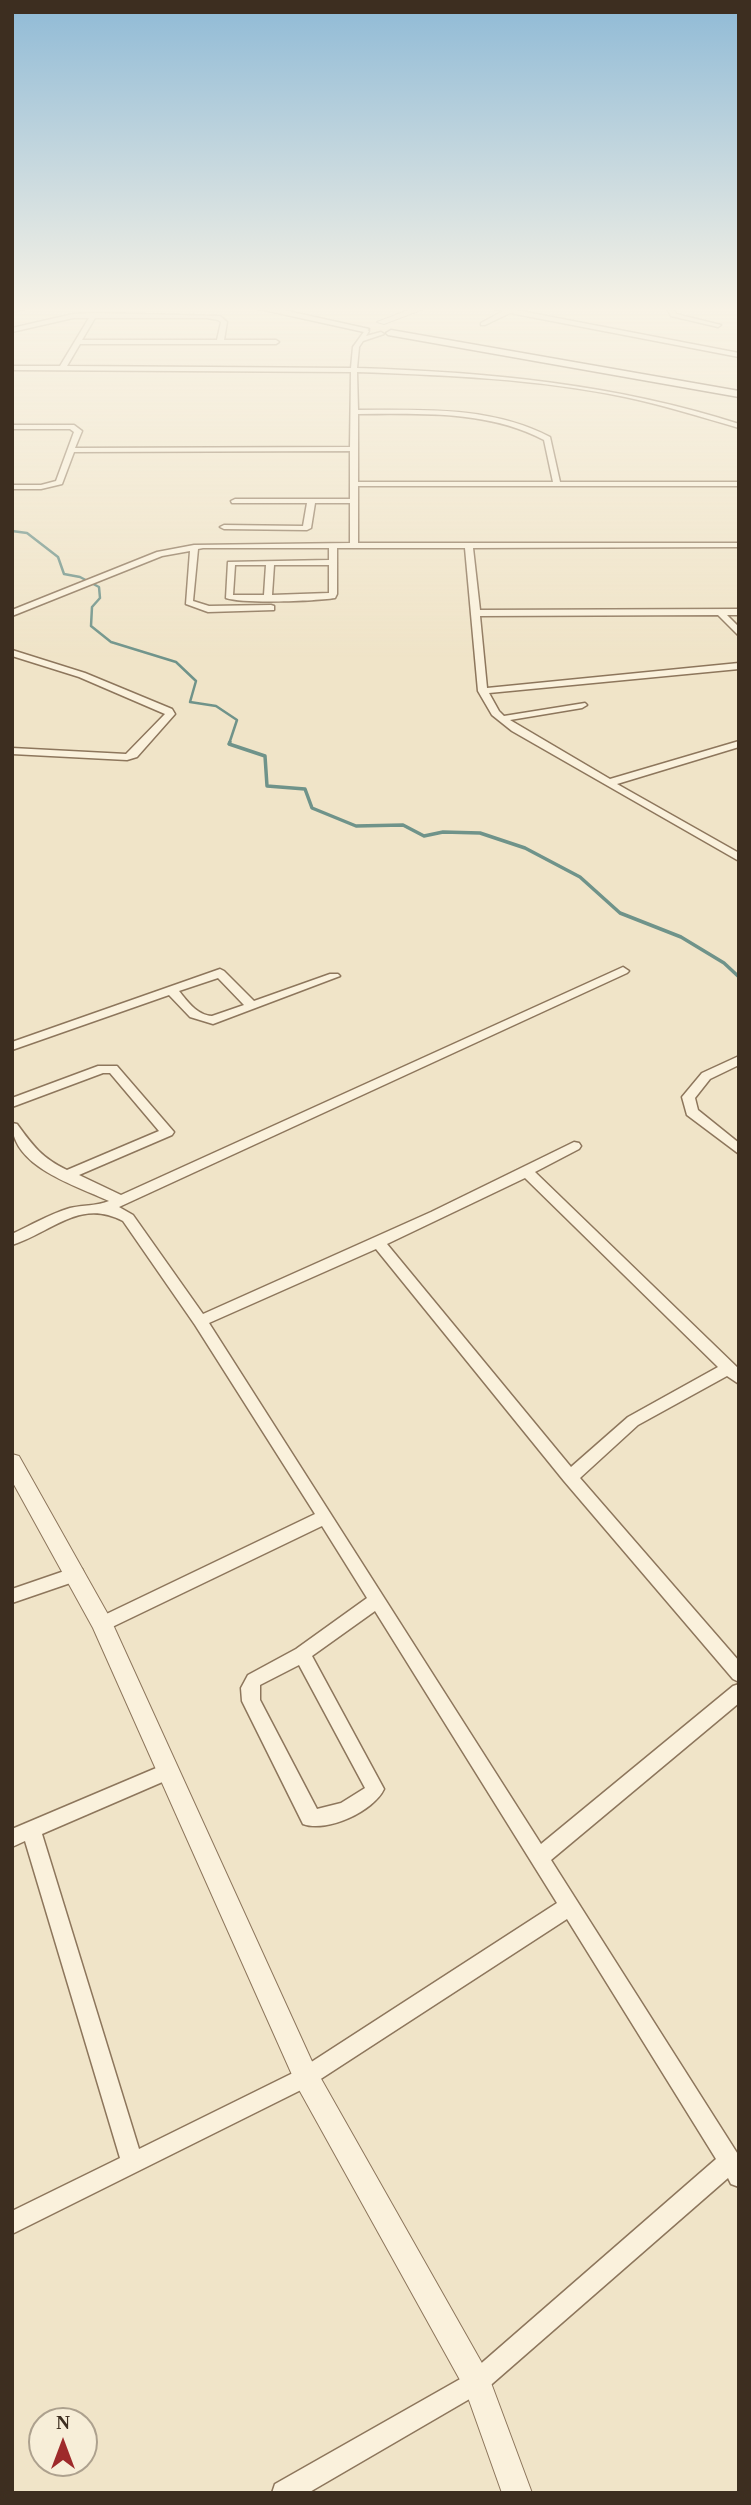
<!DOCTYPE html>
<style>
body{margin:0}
#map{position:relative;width:751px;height:2505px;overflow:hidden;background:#f0e4c8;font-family:Georgia,serif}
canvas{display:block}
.frame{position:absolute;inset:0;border:14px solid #3d2e20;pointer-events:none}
.north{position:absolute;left:28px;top:2407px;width:70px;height:70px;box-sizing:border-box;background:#f7eed8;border:2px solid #ada18e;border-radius:50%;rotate:0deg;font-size:19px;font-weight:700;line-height:28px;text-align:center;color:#3d2e20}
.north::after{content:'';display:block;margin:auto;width:24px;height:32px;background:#9e2a2b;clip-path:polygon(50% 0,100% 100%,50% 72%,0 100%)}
</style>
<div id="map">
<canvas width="751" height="2505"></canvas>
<div class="frame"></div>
<div class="north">N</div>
</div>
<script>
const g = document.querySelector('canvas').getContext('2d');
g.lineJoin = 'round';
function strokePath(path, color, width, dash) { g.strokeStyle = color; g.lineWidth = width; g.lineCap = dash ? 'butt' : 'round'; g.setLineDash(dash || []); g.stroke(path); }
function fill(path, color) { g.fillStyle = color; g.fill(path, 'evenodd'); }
strokePath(new Path2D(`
 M12,313L28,308`), '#6f938a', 2);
strokePath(new Path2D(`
 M12,531L27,533L58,557L64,574L80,577L99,587L100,598L92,607L91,626L111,642L176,662L196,681L190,702L216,706L237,720L229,744`), '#6f938a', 2.5);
strokePath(new Path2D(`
 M230,742L229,744L265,756L267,786L305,789L312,808L356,826L403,825L424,836L443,832L480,833L525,848L580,877L620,913L681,937L724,963L739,977`), '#6f938a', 3.5);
const minor = new Path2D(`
 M492,308H505L739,353V357L510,313L485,325H481V323L503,311Z
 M667,308H673L676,314L721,325L718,327L671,316Z
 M94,313L220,316L227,322L224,340H276L279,342L276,344H80L67,366L351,368L353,347L366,329L369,331L366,336L381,332L384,334L363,341L359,347L357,368C487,372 615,384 739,424V428C701,417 664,405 625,397C537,379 446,375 357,372L358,410C422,410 491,406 550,437L560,482H739V486H358V543H739V547L473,548L480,610L739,609V615H727L739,627V636L718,615L480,616L487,688L739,663V669L489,693L499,711L504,716L585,703L587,705L582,708L510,720L610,779L739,741V747L617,784L739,853V861L512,731L492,715L478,691L465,548H337V594L335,598C315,601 244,604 226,598L228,562L329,560V548H203L198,549L193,601L209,606L271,605L274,606V610L208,612L186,604L190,551L162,556L12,616V610L157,552L194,545L350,543V503H315L311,528L307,530L224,529L220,527L224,525L303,526L307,503H232L231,501L235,499H350V451L74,452L62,484L41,489H12V485H41L56,481L74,432L70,429H12V425H74L82,431L75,448L350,447L351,372L12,370V366H60L89,318H73L12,332V328L73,314ZM95,318H207L218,320L221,322L217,340H82ZM358,414C420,414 487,410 544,440L553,482H358ZM235,565H266L264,595H233ZM274,565H329V593L272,595Z
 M12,650L85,673L172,709L175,714L137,757L127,760L12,754V748L126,754L165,714L79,677L12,656Z
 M623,967L629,971L627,973L119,1207L133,1215L203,1314L431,1212L574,1142L579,1143L581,1146L579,1149L535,1172L739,1369V1384L727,1376L638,1425L580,1478L739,1661V1682L733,1679L564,1481L376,1249L209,1323L541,1844L733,1686L739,1684V1703L551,1860L739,2156V2187L731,2184L728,2178L485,2390L308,2493H272L275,2484L469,2374L716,2159L567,1919L313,2084L12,2234V2211L120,2158L25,1841L12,1847V1829L168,1763L174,1765L177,1771L174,1777L42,1834L139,2149L299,2070L557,1903L375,1611L312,1656L384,1789C374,1811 327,1833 303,1824L242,1701L241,1688L248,1675L296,1649L367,1598L322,1526L108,1629L102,1631L96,1629L93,1624L96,1619L315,1514L195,1325L123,1221C80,1198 52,1232 12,1245V1234C31,1225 50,1214 70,1208C82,1205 98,1206 109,1201C75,1185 12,1167 12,1123L17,1124C33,1146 42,1158 67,1170L159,1131L110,1073H103L12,1107V1098L98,1066H117L174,1132L172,1135L79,1175L121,1195ZM525,1178L718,1367L628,1417L571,1467L387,1244ZM299,1665L365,1788L341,1803L317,1809L260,1700V1685Z
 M220,969L224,971L254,1001L330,974H338L340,976L213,1024L190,1017L169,995L12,1050V1042ZM218,978L244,1005L212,1016C197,1015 188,1002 179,991Z
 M739,1056V1065L710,1079L695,1098L698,1110L739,1143V1154L687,1115L682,1097L702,1073Z
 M76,1567L82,1569L84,1574L82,1579L12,1603V1589Z`);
const tertiary = new Path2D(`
 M414,308H426L384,324L377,322Z
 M12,1454L19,1456L110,1618L315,2068L487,2372L532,2493H502L465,2389L297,2086L93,1628L12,1481Z`);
const secondary = new Path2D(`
 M255,308H274L369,329L364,332Z
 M391,330L739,391V397L388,335L386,333Z`);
strokePath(minor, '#8d765c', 3);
strokePath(tertiary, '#8d765c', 2);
strokePath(secondary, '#6f573f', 3);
fill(minor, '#faf1dc');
fill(tertiary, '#faf1dc');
fill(secondary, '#faf1dc');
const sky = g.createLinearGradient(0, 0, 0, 659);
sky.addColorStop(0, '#8fbad6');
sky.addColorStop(0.47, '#f8f3e6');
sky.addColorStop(1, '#f8f3e600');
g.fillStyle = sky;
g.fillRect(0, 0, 751, 659);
</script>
